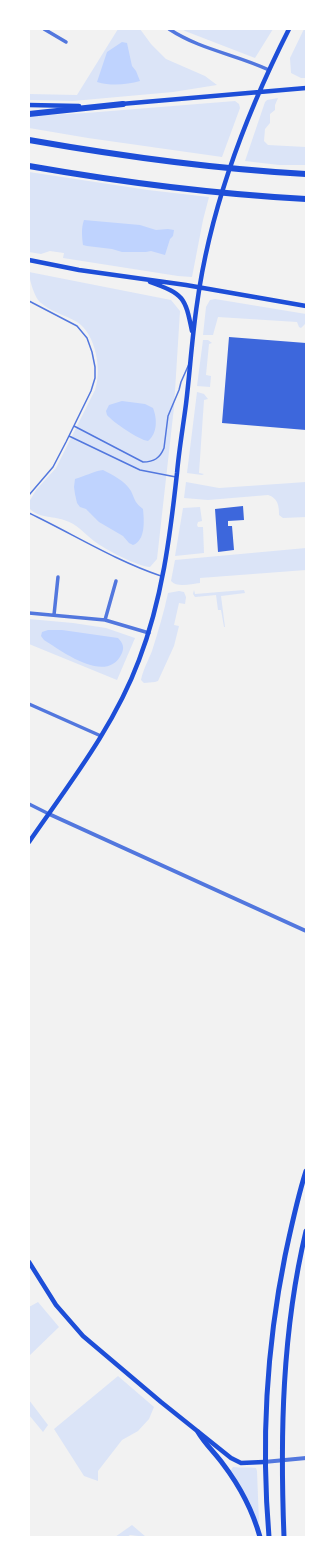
<!DOCTYPE html>
<style>
body{margin:0}
#map{position:relative;width:335px;height:1566px;overflow:hidden;background:#f2f2f2;font-family:"Source Sans 3",sans-serif}
canvas{display:block}
.frame{position:absolute;inset:0;border:30px solid #fff;pointer-events:none}
</style>
<div id="map">
<canvas width="335" height="1566"></canvas>
<div class="frame"></div>
</div>
<script>
const g = document.querySelector('canvas').getContext('2d');
g.lineJoin = 'round';
function fill(path, color) { g.fillStyle = color; g.fill(path, 'evenodd'); }
function strokePath(path, color, width, dash) { g.strokeStyle = color; g.lineWidth = width; g.lineCap = dash ? 'butt' : 'round'; g.setLineDash(dash || []); g.stroke(path); }
fill(new Path2D(`
 M118,29H140L151,44L166,59L205,76L217,85L173,92L73,101L29,100V94L77,95Z
 M182,29H273L255,58L185,31Z
 M304,29H306V78H301L291,73L290,58Z
 M278,98L275,105V110L270,114V123L265,129L264,141L268,145L306,147V165H279L245,161L265,102L267,100Z
 M235,101L239,104L240,108L222,157L88,138L29,128V116L86,113Z
 M29,172L148,190L209,197L203,220L192,277L178,276L63,258L64,253L50,251L41,254L29,252Z
 M29,272L171,300L180,311L174,407L157,559L150,567C139,567 104,549 94,541C84,533 77,524 64,520C52,516 38,518 29,508V502L36,490L56,468L95,390C102,370 96,334 77,322C65,315 51,312 41,303C35,299 29,279 29,272Z
 M210,300L215,299L306,314V323L301,328L299,327L297,322L218,317L213,335H203L206,307Z
 M203,340H208L212,343L209,344L206,375L211,376L210,387L197,386Z
 M197,392L204,394L208,399L204,400L199,473L204,474L202,475L187,473Z
 M186,482L219,488L306,482V517L283,518L279,515C279,506 278,498 268,495L208,500L184,498Z
 M200,507L202,521L198,522L197,525L198,527H203L204,553L175,556L183,508Z
 M306,548V570L200,578V583C191,584 177,588 171,581L175,560Z
 M194,590L195,594L244,590L245,593L221,596L225,627H224L221,610H218L216,595L195,597L193,594Z
 M179,591L184,592L186,597L185,604L179,603L174,625L179,626L174,646L158,681L155,682L144,683L141,680C143,670 148,661 152,651C158,632 164,612 168,593Z
 M29,619L73,623L106,628L135,638L117,680L29,644Z
 M38,1302L59,1327L29,1356V1307Z
 M118,1376L154,1407L149,1419L138,1431L122,1440L98,1471V1481L84,1476L54,1429Z
 M29,1400L48,1425L43,1432L29,1415Z
 M233,1467C241,1468 249,1467 256,1468L257,1471L259,1523L257,1522L238,1482L231,1470Z
 M132,1525L146,1537L130,1535L127,1537H115Z`), '#dbe4f7');
fill(new Path2D(`
 M122,42L127,43L132,66L136,71L140,81C126,85 111,86 97,82L107,52Z
 M84,220L140,225L156,230L168,229L174,230L173,236L170,239L165,255L151,251L146,252H122L112,249L87,246L83,245C82,237 81,228 84,220Z
 M122,401L145,404L153,408C157,418 158,433 148,441C139,440 113,422 107,415L106,411L109,405Z
 M103,470C113,475 125,481 131,491C135,500 135,503 143,509C144,520 146,540 133,545L129,543L123,536L99,522L86,509L80,507L77,503L75,494L74,487L75,479C86,476 91,472 103,470Z
 M48,630H62L118,638C123,643 125,648 121,655C106,684 63,652 44,640L41,636L42,632Z`), '#bfd3fe');
fill(new Path2D(`
 M229,337L306,343V430L222,423Z
 M243,506L244,520L228,521V526H232L234,550L218,552L215,509Z`), '#3d67dc');
strokePath(new Path2D(`
 M29,301L77,326L87,338L92,352L95,367V378L91,391L66,442L53,467L29,495
 M74,426L143,462C154,462 160,458 164,448L168,416L179,390L181,382L189,364
 M69,436L140,470L176,477
 M29,513C73,534 114,560 161,576`), '#5277de', 1.5);
strokePath(new Path2D(`
 M44,29L66,42
 M169,29C201,50 235,54 269,70
 M29,613L105,620L149,633
 M54,615L58,577
 M105,620L116,581
 M29,704L101,736
 M29,804L49,814`), '#5277de', 3.5);
strokePath(new Path2D(`
 M49,814L306,931
 M264,1462L306,1458`), '#5277de', 4);
strokePath(new Path2D(`
 M121,104L306,88
 M29,105L79,106
 M29,260L79,270L186,285L306,306
 M150,282C184,294 185,297 192,331
 M29,842C69,784 114,727 139,660C162,600 170,537 177,473C179,450 183,427 186,404C190,371 192,337 197,304C210,208 245,116 289,29
 M29,1262L56,1305L83,1336L161,1402L231,1458L241,1463L264,1462`), '#1d4ed8', 4.5);
strokePath(new Path2D(`
 M198,1432C205,1444 215,1453 223,1464C239,1485 253,1512 260,1537
 M269,1537C261,1442 266,1350 285,1256C291,1228 297,1199 306,1171
 M284,1537C280,1435 282,1331 306,1231`), '#1d4ed8', 5);
strokePath(new Path2D(`
 M29,114L123,104
 M29,140C120,156 213,169 306,174
 M29,166C120,182 213,194 306,199`), '#1d4ed8', 6);
</script>
